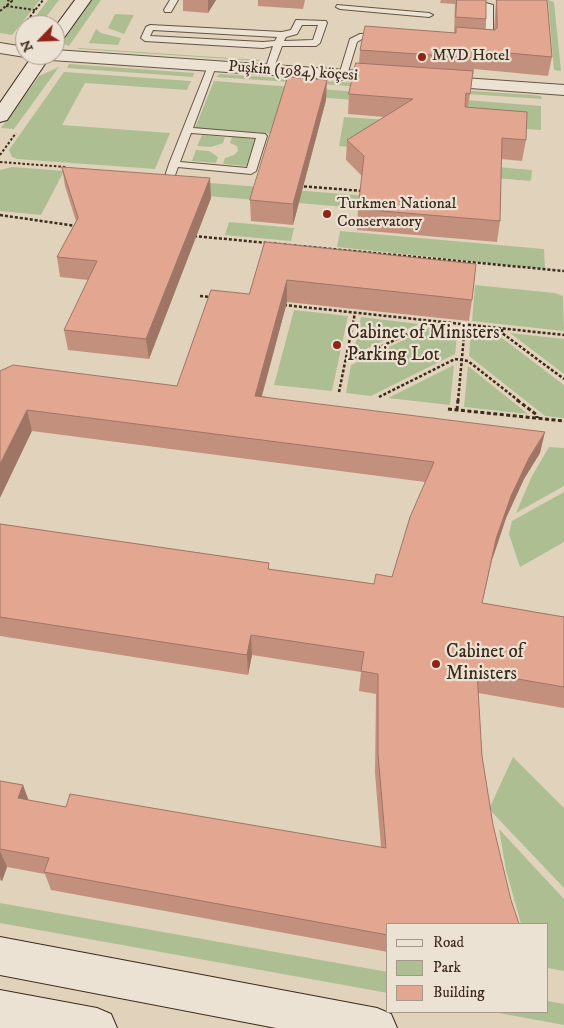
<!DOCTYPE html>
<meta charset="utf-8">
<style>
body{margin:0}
#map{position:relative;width:564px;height:1028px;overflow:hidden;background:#e1d3bb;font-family:"IM FELL DW Pica",serif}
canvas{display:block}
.legend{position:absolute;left:386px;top:923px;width:162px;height:90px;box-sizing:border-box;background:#ece2d3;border:1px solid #a69889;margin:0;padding:6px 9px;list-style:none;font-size:15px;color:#3c2a1b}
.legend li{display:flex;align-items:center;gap:10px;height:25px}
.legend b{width:25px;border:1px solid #a69889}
.north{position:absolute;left:15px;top:15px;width:50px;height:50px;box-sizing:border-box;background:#ece2d3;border:1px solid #a69889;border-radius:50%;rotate:246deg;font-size:14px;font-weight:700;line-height:20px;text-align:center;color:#3c2a1b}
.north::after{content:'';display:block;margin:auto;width:18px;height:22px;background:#8f2418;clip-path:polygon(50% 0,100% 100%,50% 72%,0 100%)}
</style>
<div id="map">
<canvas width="564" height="1028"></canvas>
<ul class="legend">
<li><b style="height:6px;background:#ece2d3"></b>Road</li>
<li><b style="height:14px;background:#aebe93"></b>Park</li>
<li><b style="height:14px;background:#e3a791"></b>Building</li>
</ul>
<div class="north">N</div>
</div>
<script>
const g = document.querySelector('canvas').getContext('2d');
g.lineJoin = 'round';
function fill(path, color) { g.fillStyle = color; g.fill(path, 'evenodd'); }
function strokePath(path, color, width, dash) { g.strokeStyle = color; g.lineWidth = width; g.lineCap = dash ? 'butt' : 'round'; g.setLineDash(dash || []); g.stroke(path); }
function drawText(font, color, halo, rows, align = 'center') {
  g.font = font + ' "IM FELL DW Pica",serif'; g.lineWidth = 4.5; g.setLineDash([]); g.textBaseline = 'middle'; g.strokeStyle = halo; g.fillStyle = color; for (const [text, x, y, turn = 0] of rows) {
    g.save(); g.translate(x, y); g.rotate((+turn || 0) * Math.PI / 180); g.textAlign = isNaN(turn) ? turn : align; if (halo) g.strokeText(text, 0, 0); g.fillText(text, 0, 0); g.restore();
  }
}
fill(new Path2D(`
 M0,0H40L12,35L0,33Z
 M48,0H59L40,25H29Z
 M91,0H101L69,46L62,43Z
 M548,0L554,2L561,71L554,70Z
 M115,14L134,15L124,34L108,28Z
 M96,29L101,33L121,38L118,45L89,43Z
 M79,48L261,60L260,61L78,49Z
 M69,64L194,73L193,77L67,68Z
 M59,67L14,129L1,128L39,76Z
 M64,72L191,81L187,90L85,83L62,125L170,133L155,169L17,159L12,157L9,150Z
 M220,74L533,95L541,96L542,99L216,77Z
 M214,81L398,95L396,103L287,95L275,134L195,128Z
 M416,96L541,106V130L467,125Z
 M344,117L389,120L361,148L339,146Z
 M202,135L225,137L223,143L211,147L197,146Z
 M232,137L257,139L248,166L223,164L225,158L234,155L238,151L237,146L230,143Z
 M196,150L209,151L218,157L216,163L192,161Z
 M462,164L532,170L531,181L461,175Z
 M12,167L64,171L41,215L0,211V170Z
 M174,180L260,187L257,200L169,193Z
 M280,189L369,196L367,209L276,201Z
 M229,222L294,228L291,241L225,235Z
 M340,231L544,249L545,269L337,247Z
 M475,285L554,293L563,296L564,331L472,321Z
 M294,310L348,316L332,391L274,385Z
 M361,317L419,324L353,355Z
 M435,325L458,328L455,354L371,396L346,393L351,365Z
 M471,329L494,332L564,385V418L545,416L469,356Z
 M510,333L564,339V374Z
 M454,365L450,405L388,398Z
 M468,366L528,414L464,407Z
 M549,447L564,448V486L516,513L532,476Z
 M564,492V542L520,567L509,534L512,521Z
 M513,757L564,808V888L489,809Z
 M499,829L564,899V971L548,968V924H521L506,870Z
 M0,903L388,972V993L0,923Z
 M548,1001L564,1004V1025L493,1012H548Z`), '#aebe93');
const lane = new Path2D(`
 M170,0H178L171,12H165L164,10Z
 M486,3L493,5V45L489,48L483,45L485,43Z
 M337,5L429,13L433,15L429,17L340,9L336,7Z
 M296,20L326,21L327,23L320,43L316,46H282L273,70L269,73L265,70L273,46L263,48L145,41L141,38L146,27L150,25L282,32L291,30ZM302,25H318L313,40L284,41L286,37L297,34ZM153,30L277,37L275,41L263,42L150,36Z
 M381,33L385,36L384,38L362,39L357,42L347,75L340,77L339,75L350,39L360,34Z
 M212,63L216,66L193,128L265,134L267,136L256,171L251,174L178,167L174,178H166L165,176L169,164L208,66ZM191,133L256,138L247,168L180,162Z`);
const street = new Path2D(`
 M0,43L25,47V55H31L25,57L0,53Z
 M55,50L389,73L395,74L398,78L395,82L389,83L51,60L45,59L42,55H55Z
 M435,76L564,85V95L429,85L426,81L429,77Z`);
const secondary = new Path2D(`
 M75,0H91L61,42L55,43V27Z
 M33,55H51L7,120L0,122V103Z
 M0,937L377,1008L391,1014L397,1028H276L0,975Z
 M0,990L97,1008L111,1014L117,1028H0Z`);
strokePath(lane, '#655443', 2);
strokePath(street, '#655443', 2);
strokePath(secondary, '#3c2a1b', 2);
strokePath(new Path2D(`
 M6,6L35,10
 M0,11L12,1L6,0
 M19,31L43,0
 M0,155L16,133
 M0,162L66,167`), '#3c2a1b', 2, [2.5, 2]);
strokePath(new Path2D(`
 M299,186L363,191
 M0,215L76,226
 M194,236L564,271
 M200,296L210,297
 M284,305L564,335
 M502,329V333L564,379
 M345,360H352L427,325L428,321
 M339,392L355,313
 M379,397L455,359L468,361L519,401
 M458,401L465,325`), '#3c2a1b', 2.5, [3, 2]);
strokePath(new Path2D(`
 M517,400L537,415V418
 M448,409L564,421
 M457,410L458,400`), '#3c2a1b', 3, [4, 2.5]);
fill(lane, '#ece2d3');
fill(street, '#ece2d3');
fill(secondary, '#ece2d3');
fill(new Path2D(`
 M183,0H216L208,13L183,11Z
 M258,0H305L303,9L258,6Z
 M441,0H486V19L485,29L494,30L496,0H547L552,57L548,76L474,69L468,107L526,140L522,161L501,159L500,221L497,242L357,230L358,209L362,176L346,160L347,140L384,117L348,114L349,94L359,63L360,50L454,33L455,4L440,3Z
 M326,100L293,225L251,221L250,200Z
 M62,167L211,198L149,359L68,350L64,330L88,280L60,277L57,257L76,221L65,186Z
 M265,242L472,300L469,321L287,302L262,396L540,453L524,479L506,518L492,560L482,603L564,617V708L478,693L388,924V952L51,890L45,874L7,867L2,881L0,880V781L23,785L28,800L66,807L381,847L375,773L376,694L359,691L361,672L252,655L248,675L0,636V524L269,563V569L374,584L392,577L425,482L32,431L0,371L177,386L249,294Z`), '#c3907d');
fill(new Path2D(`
 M208,0H216L208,13Z
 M327,80L326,100L293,225V204Z
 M210,178L211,198L149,359L146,339Z
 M287,280V302L256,417L255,396Z
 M27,410L32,431L0,498V464Z
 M545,432L540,453L524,479L506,518L492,560L496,539L511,496L529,458Z
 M251,635L252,655L248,675L247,655Z
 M23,785L30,804L18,798Z
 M0,851L7,867L2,881L0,876Z`), '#9f7566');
const building = new Path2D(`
 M457,0H486V19L456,17Z
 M497,0H547L552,57L476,50L475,58L360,50L365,26L456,33V27L495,30L497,28Z
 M356,63L473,71L470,94L466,93L465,107L527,112L526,140L502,138L500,221L358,209L364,156L347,140L413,99L349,94Z
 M288,77L327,80L293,204L250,200Z
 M62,167L210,178L146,339L64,330L97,261L57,257L78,218Z
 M265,242L476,264L472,300L287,280L255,396L545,432L529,458L511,496L496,539L482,603L564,617V687L477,672L482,756L493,825L511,900L519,924H388V935L44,872L49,858L0,849V781L23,785L18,798L66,807L70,794L386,848L378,754V674L361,671L364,652L251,635L247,655L0,617V524L269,563L268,569L374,584L376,574L392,577L410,517L434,462L27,410L0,464V371L13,365L177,386L211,290L249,294Z`);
fill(building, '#e3a791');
strokePath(building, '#9f7566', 1);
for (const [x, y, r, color] of [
 [422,57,5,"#8f2418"],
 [327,214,5,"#8f2418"],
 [337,345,5,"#8f2418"],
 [436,664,5,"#8f2418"]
]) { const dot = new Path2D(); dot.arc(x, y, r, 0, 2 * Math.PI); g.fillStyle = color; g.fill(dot); strokePath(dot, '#ece2d3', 2); }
drawText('16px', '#3c2a1b', '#ece2d3', [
 ["MVD Hotel",432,57],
 ["Turkmen National",337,205],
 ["Conservatory",337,223]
], 'left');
drawText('16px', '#3c2a1b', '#ece2d3', [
 ["Puşkin (1984) köçesi",293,72,4]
]);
drawText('19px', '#3c2a1b', '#ece2d3', [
 ["Cabinet of Ministers",347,334],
 ["Parking Lot",347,356],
 ["Cabinet of",446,653],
 ["Ministers",446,675]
], 'left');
</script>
